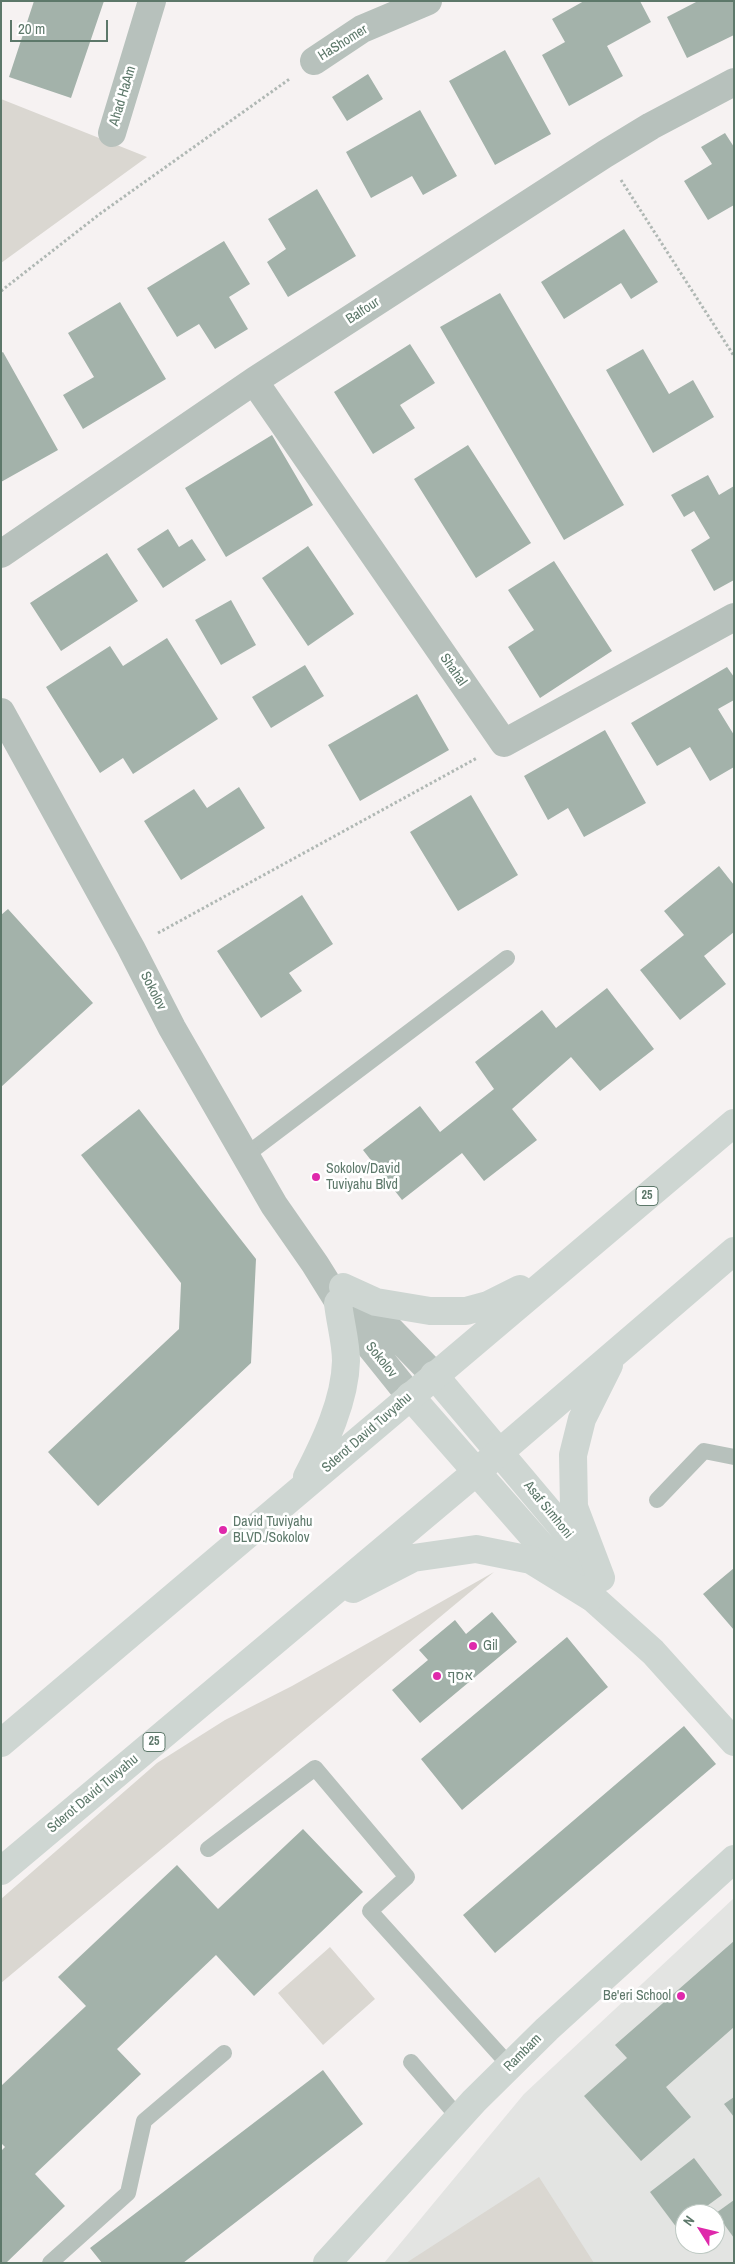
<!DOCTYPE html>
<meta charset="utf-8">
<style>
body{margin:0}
#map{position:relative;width:735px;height:2264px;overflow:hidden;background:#f6f2f2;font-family:"Archivo Narrow",sans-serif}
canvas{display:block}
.frame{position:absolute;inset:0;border:2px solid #5d786a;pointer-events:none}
.north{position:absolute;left:675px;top:2204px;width:50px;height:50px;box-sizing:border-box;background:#fff;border:1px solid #bec9c3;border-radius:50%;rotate:306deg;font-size:14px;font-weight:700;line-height:20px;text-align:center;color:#5d786a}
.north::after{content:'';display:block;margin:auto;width:18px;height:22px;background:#df29ab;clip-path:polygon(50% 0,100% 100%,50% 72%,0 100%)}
.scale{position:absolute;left:10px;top:20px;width:98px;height:22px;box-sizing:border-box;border:2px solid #5d786a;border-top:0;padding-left:6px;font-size:15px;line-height:18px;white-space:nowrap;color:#5d786a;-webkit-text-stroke:4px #fff;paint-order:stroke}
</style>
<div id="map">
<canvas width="735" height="2264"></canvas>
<div class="frame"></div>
<div class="north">N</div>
<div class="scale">20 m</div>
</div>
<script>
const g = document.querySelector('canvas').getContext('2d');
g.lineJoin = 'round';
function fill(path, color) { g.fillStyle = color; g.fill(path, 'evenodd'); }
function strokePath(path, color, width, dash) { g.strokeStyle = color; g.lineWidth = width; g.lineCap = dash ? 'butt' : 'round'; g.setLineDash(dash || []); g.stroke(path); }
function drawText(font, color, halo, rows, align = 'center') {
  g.font = font + ' "Archivo Narrow",Heebo,sans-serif'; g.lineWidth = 5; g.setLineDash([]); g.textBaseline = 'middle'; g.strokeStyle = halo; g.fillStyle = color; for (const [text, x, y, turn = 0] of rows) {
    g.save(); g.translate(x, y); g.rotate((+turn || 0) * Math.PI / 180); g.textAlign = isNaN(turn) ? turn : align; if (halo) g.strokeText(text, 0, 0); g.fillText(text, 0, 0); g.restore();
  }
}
fill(new Path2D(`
 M734,1898V2263H384L524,2094ZM685,2214H715V2244H685Z`), '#e3e4e2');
fill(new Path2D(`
 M1,99L147,157L1,263Z
 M494,1572L1,1983V1899L157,1763L225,1720L292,1686Z
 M330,1947L375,1999L323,2045L278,1993Z
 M539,2177L594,2263H406Z`), '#dad7d1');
fill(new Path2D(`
 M34,1H104L71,98L9,77Z
 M584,1H640L651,22L607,46L623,76L569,106L542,55L565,42L552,19Z
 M698,1H734V35L687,58L667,17Z
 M505,50L551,134L495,165L449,81Z
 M368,74L383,99L347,121L332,97Z
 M420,110L457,176L423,195L412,176L371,198L346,152Z
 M725,133L734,147V205L708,220L684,181L712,164L701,147Z
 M317,189L356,256L288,297L267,262L286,249L268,219Z
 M624,229L658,282L631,299L621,283L564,319L541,282Z
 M224,241L250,284L229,297L248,329L215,349L199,324L177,337L147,288Z
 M500,293L624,505L564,540L440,327Z
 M120,302L166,379L83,429L63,395L94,377L68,333Z
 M410,344L435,383L400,405L415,428L373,454L334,392Z
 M643,349L669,394L693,380L714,417L653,453L606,370Z
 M3,352L58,450L1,482V353Z
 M272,435L313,505L226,557L185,488Z
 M468,445L531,543L476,578L414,479Z
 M708,475L719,495L734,486V580L714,591L691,550L710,538L694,511L684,517L671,495Z
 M168,529L179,547L192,539L206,560L163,588L137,549Z
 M308,546L354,614L308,646L262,578Z
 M107,553L138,601L61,651L30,603Z
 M554,561L612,651L540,698L508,647L534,630L508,590Z
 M231,600L256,645L221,665L195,620Z
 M167,638L218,719L133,774L123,758L100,773L46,687L110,646L123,666Z
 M305,665L324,696L271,728L252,697Z
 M727,667L734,677V700L718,709L734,735V767L710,781L690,747L657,766L631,723Z
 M417,694L449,750L360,801L328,745Z
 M605,730L646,803L584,837L568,808L548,820L524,776Z
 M239,787L265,828L181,880L144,821L194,789L207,808Z
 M471,795L518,875L458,911L410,832Z
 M719,866L734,885V932L704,956L726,984L680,1020L640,970L684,935L664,911Z
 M302,895L333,944L289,973L302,991L261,1018L217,951Z
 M8,909L93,1003L1,1087V915Z
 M607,988L654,1049L600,1091L571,1057L512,1109L537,1140L484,1181L462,1153L402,1200L363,1150L420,1106L440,1132L494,1089L475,1062L542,1010L556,1028Z
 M139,1109L256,1259L251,1363L98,1506L48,1452L179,1329L181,1283L81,1155Z
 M734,1568V1630L703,1594Z
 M492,1612L517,1642L420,1723L392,1690L428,1660L419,1650L455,1620L466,1634Z
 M567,1637L608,1687L462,1810L421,1759Z
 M684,1726L716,1764L495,1953L463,1915Z
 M303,1829L363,1892L254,1996L216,1955L117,2049L141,2074L35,2174L65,2206L6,2263H1V2151L5,2147L1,2143V2086L86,2006L58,1977L177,1865L218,1909Z
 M734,1941V2027L666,2087L691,2117L641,2161L584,2096L627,2058L615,2045Z
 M323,2070L363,2124L183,2263H102L90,2248Z
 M734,2097V2117L724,2104Z
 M694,2158L722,2195L696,2214H685V2222L677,2228L650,2192Z
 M734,2200V2238L716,2213Z`), '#a3b2aa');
strokePath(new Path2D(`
 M621,180L734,356
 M1,291L101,213L291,78
 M158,933L477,758`), '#b0b8b4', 3, [2.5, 2.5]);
strokePath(new Path2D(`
 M246,1155L507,958
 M657,1500L704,1451L734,1457
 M208,1849L315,1768L407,1877L370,1911L510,2066
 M411,2062L459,2118
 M50,2263L128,2193L144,2121L224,2053`), '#b7c1bc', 16);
strokePath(new Path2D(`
 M314,61L362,29L428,1
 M112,133L152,1
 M254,381L504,743L734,617
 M1,554L254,381L605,154L651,126L734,82
 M1,712L131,948L172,1028L274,1205L315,1264L353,1325L410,1396
 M350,1292L370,1309L434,1375`), '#b7c1bc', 28);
strokePath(new Path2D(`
 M434,1375L568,1534L594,1569
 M410,1396L566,1574L653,1652L734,1742
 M327,2263L474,2101L547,2029L734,1859`), '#ced6d2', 28);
strokePath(new Path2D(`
 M343,1287L376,1302L430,1311H466L488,1305L520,1289
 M307,1477C325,1442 345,1401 346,1361C346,1342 340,1322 338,1303
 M601,1578L574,1507L573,1455L582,1419L609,1365
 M353,1589L413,1558L476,1549L531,1560L591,1597
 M1,1743L734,1123
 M1,1871L500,1452L734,1251`), '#ced6d2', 28);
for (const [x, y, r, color] of [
 [316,1177,5,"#df29ab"],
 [223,1530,5,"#df29ab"],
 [473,1646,5,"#df29ab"],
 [437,1676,5,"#df29ab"],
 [681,1996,5,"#df29ab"]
]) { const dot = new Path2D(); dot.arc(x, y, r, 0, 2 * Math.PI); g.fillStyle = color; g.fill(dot); strokePath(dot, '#fff', 2); }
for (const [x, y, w] of [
 [647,1196,22],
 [154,1742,22]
]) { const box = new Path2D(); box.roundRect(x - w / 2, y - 9.5, w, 19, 4); g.fillStyle = '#fff'; g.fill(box); strokePath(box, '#5d786a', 1); }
drawText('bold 12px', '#5d786a', null, [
 ["25",647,1196],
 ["25",154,1742]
]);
drawText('14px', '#5d786a', '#fff', [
 ["HaShomer",343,43,-32],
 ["Ahad HaAm",123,96,-73],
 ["Balfour",363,311,-33],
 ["Shahal",453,670,55],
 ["Sokolov",153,991,63],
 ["Sokolov",381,1360,51],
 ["Sderot David Tuvyahu",367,1433,-41],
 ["Asaf Simhoni",548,1510,51],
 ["Sderot David Tuvyahu",93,1794,-40],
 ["Rambam",523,2053,-45]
]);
drawText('14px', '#5d786a', '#fff', [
 ["Sokolov/David",326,1169],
 ["Tuviyahu Blvd",326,1185],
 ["David Tuviyahu",233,1522],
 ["BLVD./Sokolov",233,1538],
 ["Gil",483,1646],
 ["אסף",447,1676],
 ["Be'eri School",671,1996,"right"]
], 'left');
</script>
